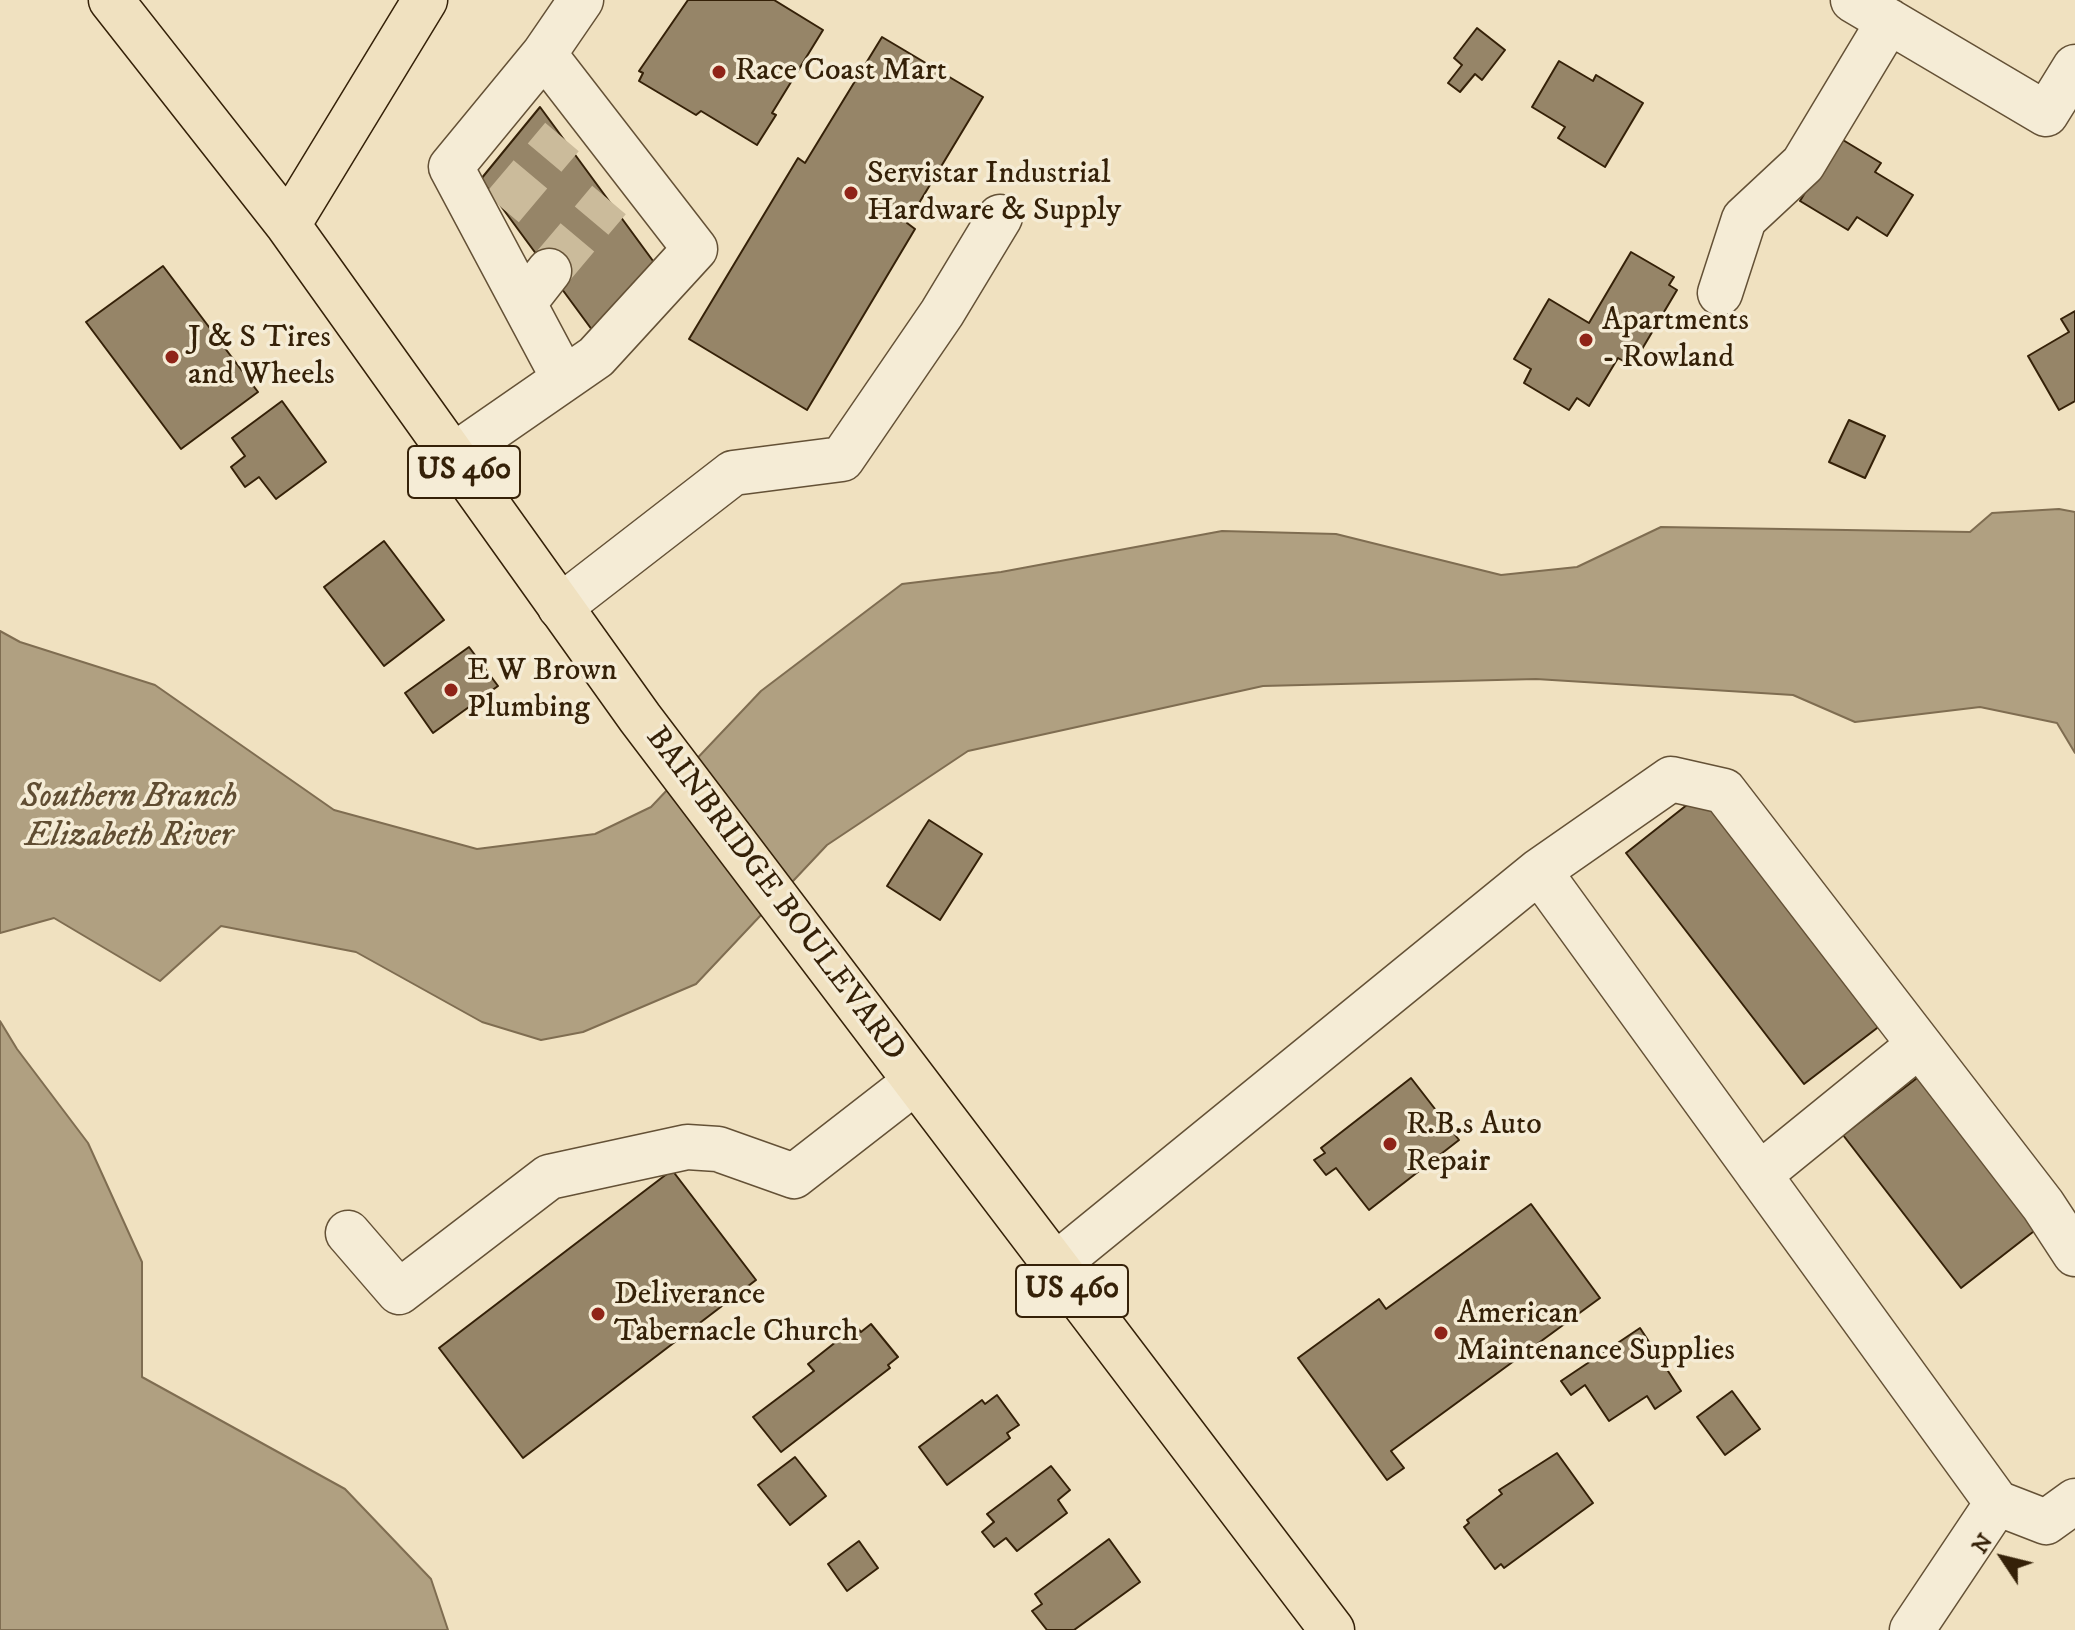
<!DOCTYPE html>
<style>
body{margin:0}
#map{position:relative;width:2075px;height:1630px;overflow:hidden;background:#f0e1c0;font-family:"IM FELL DW Pica",serif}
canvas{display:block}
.north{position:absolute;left:1963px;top:1518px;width:80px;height:80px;-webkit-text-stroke:6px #f5ecd6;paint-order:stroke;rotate:305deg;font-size:22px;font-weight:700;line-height:32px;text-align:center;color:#352108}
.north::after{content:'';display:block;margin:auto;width:28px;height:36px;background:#352108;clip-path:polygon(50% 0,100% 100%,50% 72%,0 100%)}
</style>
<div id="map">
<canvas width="2075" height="1630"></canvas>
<div class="north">N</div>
</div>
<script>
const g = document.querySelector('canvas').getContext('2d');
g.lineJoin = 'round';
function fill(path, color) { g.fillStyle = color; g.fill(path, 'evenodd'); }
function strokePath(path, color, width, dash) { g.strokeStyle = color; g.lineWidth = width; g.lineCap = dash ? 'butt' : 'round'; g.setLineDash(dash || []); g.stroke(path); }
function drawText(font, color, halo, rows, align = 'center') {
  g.font = font + ' "IM FELL DW Pica",serif'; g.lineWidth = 7; g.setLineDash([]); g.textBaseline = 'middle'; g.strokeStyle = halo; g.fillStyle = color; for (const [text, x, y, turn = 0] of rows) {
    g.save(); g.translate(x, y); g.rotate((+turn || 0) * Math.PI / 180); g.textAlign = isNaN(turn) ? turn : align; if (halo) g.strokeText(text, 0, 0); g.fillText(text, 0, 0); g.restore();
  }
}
const water = new Path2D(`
 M2059,509L2075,512V753L2057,723L1980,707L1855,722L1793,695L1536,679L1263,686L968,751L827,845L696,984L583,1032L541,1040L482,1022L356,952L221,926L160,981L54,918L0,933V631L20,642L155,685L334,810L477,849L595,834L651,807L761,691L902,584L1001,572L1222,531L1336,534L1501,575L1577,567L1661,527L1970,532L1992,513Z
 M0,1021L17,1049L88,1143L142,1262V1377L345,1489L431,1579L448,1630H0Z`);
fill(water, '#b0a081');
strokePath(water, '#7f6d51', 2);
const building = new Path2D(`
 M688,0H774L823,30L772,113L776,115L757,145L701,111L696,115L639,81L643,73L639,71Z
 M1477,28L1505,50L1482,80L1475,74L1460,92L1448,83L1462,65L1454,58Z
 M882,37L983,97L907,223L915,229L807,410L689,339L798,158L805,163Z
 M1559,61L1593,81L1596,75L1643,103L1605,167L1558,138L1565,127L1532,107Z
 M540,107L656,265L598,338L481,179Z
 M1838,137L1881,163L1875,172L1913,195L1887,236L1857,217L1848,230L1800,201Z
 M1631,252L1674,277L1669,285L1677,290L1632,366L1618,358L1589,406L1577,398L1569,410L1524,383L1531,369L1514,359L1549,299L1589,323Z
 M163,266L258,392L181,449L86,322Z
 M2075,311V401L2059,410L2028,356L2069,332L2061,319Z
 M282,401L326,462L276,499L259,477L245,487L231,467L245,456L232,438Z
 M1849,420L1885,436L1865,478L1829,462Z
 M384,541L444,620L384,666L324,587Z
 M469,647L498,686L433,733L405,693Z
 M1702,793L1881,1025L1804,1084L1626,853Z
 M929,820L982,854L940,920L887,886Z
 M1921,1075L2038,1228L1961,1288L1843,1135Z
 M1411,1078L1459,1140L1369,1210L1336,1168L1326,1175L1314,1160L1325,1153L1321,1148Z
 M672,1170L756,1280L523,1458L439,1348Z
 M1531,1204L1600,1298L1391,1451L1404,1468L1387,1480L1298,1358L1379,1299L1386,1309Z
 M871,1324L898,1357L888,1365L890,1368L781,1452L753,1417L814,1371L808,1364L856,1326L861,1332Z
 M1640,1328L1681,1391L1655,1409L1647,1396L1609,1421L1585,1385L1571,1395L1561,1381Z
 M1732,1391L1760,1429L1725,1455L1697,1417Z
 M997,1395L1019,1425L1007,1433L1010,1438L947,1485L919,1447L982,1400L985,1404Z
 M1557,1453L1593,1503L1504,1568L1501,1564L1495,1569L1464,1527L1469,1523L1467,1520L1502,1494L1499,1490Z
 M795,1457L826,1496L790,1525L758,1485Z
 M1051,1466L1070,1490L1058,1500L1067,1513L1017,1551L1006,1538L994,1547L982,1532L994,1522L987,1514Z
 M1109,1539L1140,1582L1074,1630H1047L1032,1611L1042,1604L1035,1594Z
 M859,1541L878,1568L847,1591L828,1564Z`);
fill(building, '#968568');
strokePath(building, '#352108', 2);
strokePath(new Path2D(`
 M502,208L562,137
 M549,271L609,200`), '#cbbb9b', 44, [44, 22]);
const minor = new Path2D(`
 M1853,0L2046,114L2075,67
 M544,54L451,167L564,379
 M1720,293L1744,219L1803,164L1889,21
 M524,303L549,271
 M453,456L596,357L695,249L544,54L581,0
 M560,607L733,473L842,459L942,313L1000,217
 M1539,871L1997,1503L2046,1522L2075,1501
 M1759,1175L1919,1045
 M348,1233L399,1292L549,1177L687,1147L718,1149L794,1176L915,1082
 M1053,1267L1539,871L1671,779L1724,791L2043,1205L2075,1254
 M1912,1630L1997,1503`);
const major = new Path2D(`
 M111,0L288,225L640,718L1332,1630
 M288,225L425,0`);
strokePath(minor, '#645136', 47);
strokePath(major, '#352108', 47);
strokePath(minor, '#f5ecd6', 44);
strokePath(major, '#f0e1c0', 44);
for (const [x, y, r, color] of [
 [719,72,8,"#8f2418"],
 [851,193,8,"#8f2418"],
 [1586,340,8,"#8f2418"],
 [172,357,8,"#8f2418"],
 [451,690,8,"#8f2418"],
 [1390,1144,8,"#8f2418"],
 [598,1314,8,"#8f2418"],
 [1441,1333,8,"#8f2418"]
]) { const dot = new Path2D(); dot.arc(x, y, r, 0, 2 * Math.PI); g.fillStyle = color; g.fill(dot); strokePath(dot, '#f5ecd6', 3); }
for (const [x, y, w] of [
 [464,472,112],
 [1072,1291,112]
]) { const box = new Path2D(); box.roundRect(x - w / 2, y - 26, w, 52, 6); g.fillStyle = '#f5ecd6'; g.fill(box); strokePath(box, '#352108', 2); }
drawText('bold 30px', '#352108', null, [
 ["US 460",464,472],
 ["US 460",1072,1291]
]);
drawText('32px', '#352108', '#f5ecd6', [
 ["Race Coast Mart",735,72],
 ["Servistar Industrial",867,175],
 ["Hardware & Supply",867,212],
 ["Apartments",1602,322],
 ["- Rowland",1602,359],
 ["J & S Tires",188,339],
 ["and Wheels",188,376],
 ["E W Brown",467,672],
 ["Plumbing",467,709],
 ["R.B.s Auto",1406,1126],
 ["Repair",1406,1163],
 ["Deliverance",614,1296],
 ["Tabernacle Church",614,1333],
 ["American",1457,1315],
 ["Maintenance Supplies",1457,1352]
], 'left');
drawText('32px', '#352108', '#f5ecd6', [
 ["BAINBRIDGE BOULEVARD",774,895,53]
]);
drawText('italic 34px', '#604d32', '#f5ecd6', [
 ["Southern Branch",129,799],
 ["Elizabeth River",129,838]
]);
</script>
